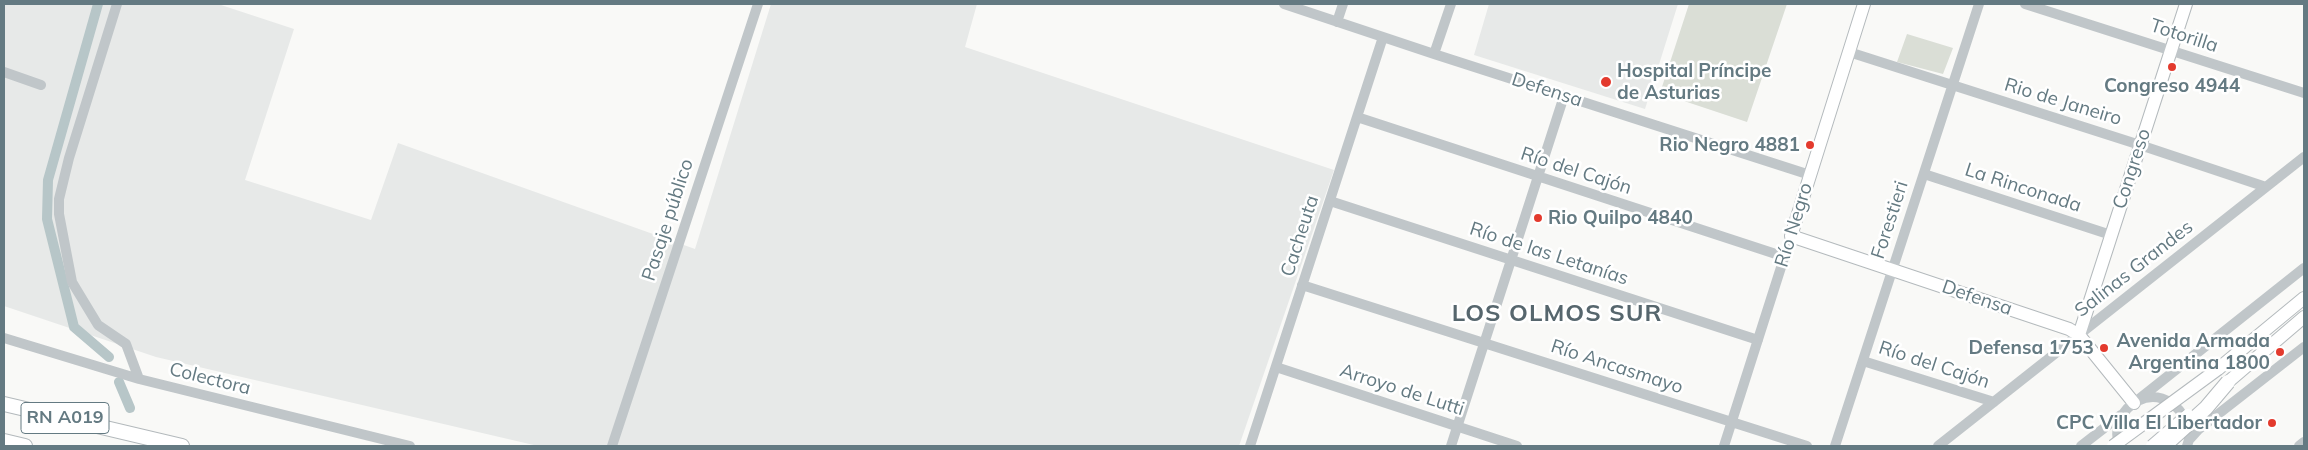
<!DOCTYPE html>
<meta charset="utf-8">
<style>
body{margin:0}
#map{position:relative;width:2308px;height:450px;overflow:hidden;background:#f9f9f7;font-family:Mulish,sans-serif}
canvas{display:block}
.frame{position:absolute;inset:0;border:5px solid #647a82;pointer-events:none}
</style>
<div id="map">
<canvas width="2308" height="450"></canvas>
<div class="frame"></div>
</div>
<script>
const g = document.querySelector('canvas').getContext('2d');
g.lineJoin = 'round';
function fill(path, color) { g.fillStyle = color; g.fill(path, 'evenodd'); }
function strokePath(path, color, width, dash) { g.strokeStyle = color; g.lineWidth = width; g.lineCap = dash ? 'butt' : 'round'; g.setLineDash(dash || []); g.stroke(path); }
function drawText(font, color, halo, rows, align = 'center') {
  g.font = font + ' Mulish,sans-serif'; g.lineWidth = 5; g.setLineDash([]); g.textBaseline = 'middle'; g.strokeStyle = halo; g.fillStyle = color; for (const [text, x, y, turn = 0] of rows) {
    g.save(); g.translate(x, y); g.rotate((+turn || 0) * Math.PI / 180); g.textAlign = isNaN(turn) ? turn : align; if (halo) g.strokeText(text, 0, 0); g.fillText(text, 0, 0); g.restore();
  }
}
fill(new Path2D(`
 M4,4H218L294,29L245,180L371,220L398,143L695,249L771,4H977L965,47L1334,170L1239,446H538L156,357L4,306Z
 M1489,4H1678L1645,109L1474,55Z`), '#e7e9e8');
fill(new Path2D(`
 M1689,4H1787L1747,122L1660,93Z
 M1907,34L1953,48L1943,74L1897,62Z`), '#daded6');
strokePath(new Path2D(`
 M98,4L48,180L47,219L74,327L109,357
 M119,382L130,408`), '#b7c6c8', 10);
const major = new Path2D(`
 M1864,4L1791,236L2069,329L2079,335L2134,403
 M2079,335L2186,4
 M2218,369L2304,298
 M2228,382L2304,317`);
const highway = new Path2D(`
 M4,404L182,446
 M4,441L25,446`);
strokePath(major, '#b4babd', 14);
strokePath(highway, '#b3b9bc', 16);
strokePath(new Path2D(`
 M117,4L69,158L59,199V214L72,282L78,292L98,325L126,344L139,379
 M1284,4L1434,54L1810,175
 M2025,4L2304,93
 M1337,22L1343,4
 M1849,52L2140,145L2266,187
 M1434,54L1451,4
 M4,72L41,85
 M1357,117L1785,257
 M1924,174L2111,235
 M1330,201L1758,340
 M1302,285L1807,446
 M4,338L139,379L410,446
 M1863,361L1994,402
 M1276,367L1517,446
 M2134,403L2304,268
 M2189,440L2199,429L2304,347
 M612,446L758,4
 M1250,446L1383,37
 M1451,446L1564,96
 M1724,446L1791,236
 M1835,446L1979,4
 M1938,446L2304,157
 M2081,446L2121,415
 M2119,446C2107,405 2160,376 2184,417C2189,425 2191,437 2187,446
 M2299,446L2304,442`), '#c0c6c9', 10);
strokePath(major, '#fff', 12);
strokePath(highway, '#fff', 14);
const majorBridge = new Path2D(`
 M2113,446L2218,369
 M2152,446L2188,415`);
const highwayBridge = new Path2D(`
 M2164,446L2206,408L2228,382`);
strokePath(majorBridge, '#b4babd', 14, []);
strokePath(highwayBridge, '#b3b9bc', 16, []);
strokePath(majorBridge, '#fff', 12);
strokePath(highwayBridge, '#fff', 14);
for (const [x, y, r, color] of [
 [2172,67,5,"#e33a2d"],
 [1606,82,6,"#e33a2d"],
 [1810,145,5,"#e33a2d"],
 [1538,218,5,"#e33a2d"],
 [2104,348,5,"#e33a2d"],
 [2280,352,5,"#e33a2d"],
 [2272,423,5,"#e33a2d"]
]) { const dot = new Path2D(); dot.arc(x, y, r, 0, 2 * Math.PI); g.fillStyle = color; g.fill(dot); strokePath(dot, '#fff', 2); }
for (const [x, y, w] of [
 [65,418,88]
]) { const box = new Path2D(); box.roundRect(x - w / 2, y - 15.5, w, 31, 4); g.fillStyle = '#fff'; g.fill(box); strokePath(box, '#647a82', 1); }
drawText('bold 18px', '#647a82', null, [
 ["RN A019",65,418]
]);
drawText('19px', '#647a82', '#fff', [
 ["Totorilla",2184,36,18],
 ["Defensa",1547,90,18],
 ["Rio de Janeiro",2063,102,17],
 ["Congreso",2132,169,-72],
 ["Río del Cajón",1576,171,18],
 ["La Rinconada",2023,188,18],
 ["Pasaje público",668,220,-72],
 ["Forestieri",1890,220,-72],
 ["Río Negro",1794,225,-73],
 ["Cacheuta",1300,236,-72],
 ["Río de las Letanías",1549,254,18],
 ["Salinas Grandes",2134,269,-38],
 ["Defensa",1977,298,19],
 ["Río del Cajón",1934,365,18],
 ["Río Ancasmayo",1617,367,18],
 ["Colectora",210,379,14],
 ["Arroyo de Lutti",1402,390,18]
]);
drawText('bold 19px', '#647a82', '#fff', [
 ["Hospital Príncipe",1617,71,"left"],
 ["de Asturias",1617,93,"left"],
 ["Congreso 4944",2172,86,"center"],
 ["Rio Negro 4881",1800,145],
 ["Rio Quilpo 4840",1548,218,"left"],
 ["Avenida Armada",2270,341],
 ["Argentina 1800",2270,363],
 ["Defensa 1753",2094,348],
 ["CPC Villa El Libertador",2262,423]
], 'right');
g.letterSpacing = '1px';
drawText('bold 24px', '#56666d', '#fff', [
 ["LOS OLMOS SUR",1557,314]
]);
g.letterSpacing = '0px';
</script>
